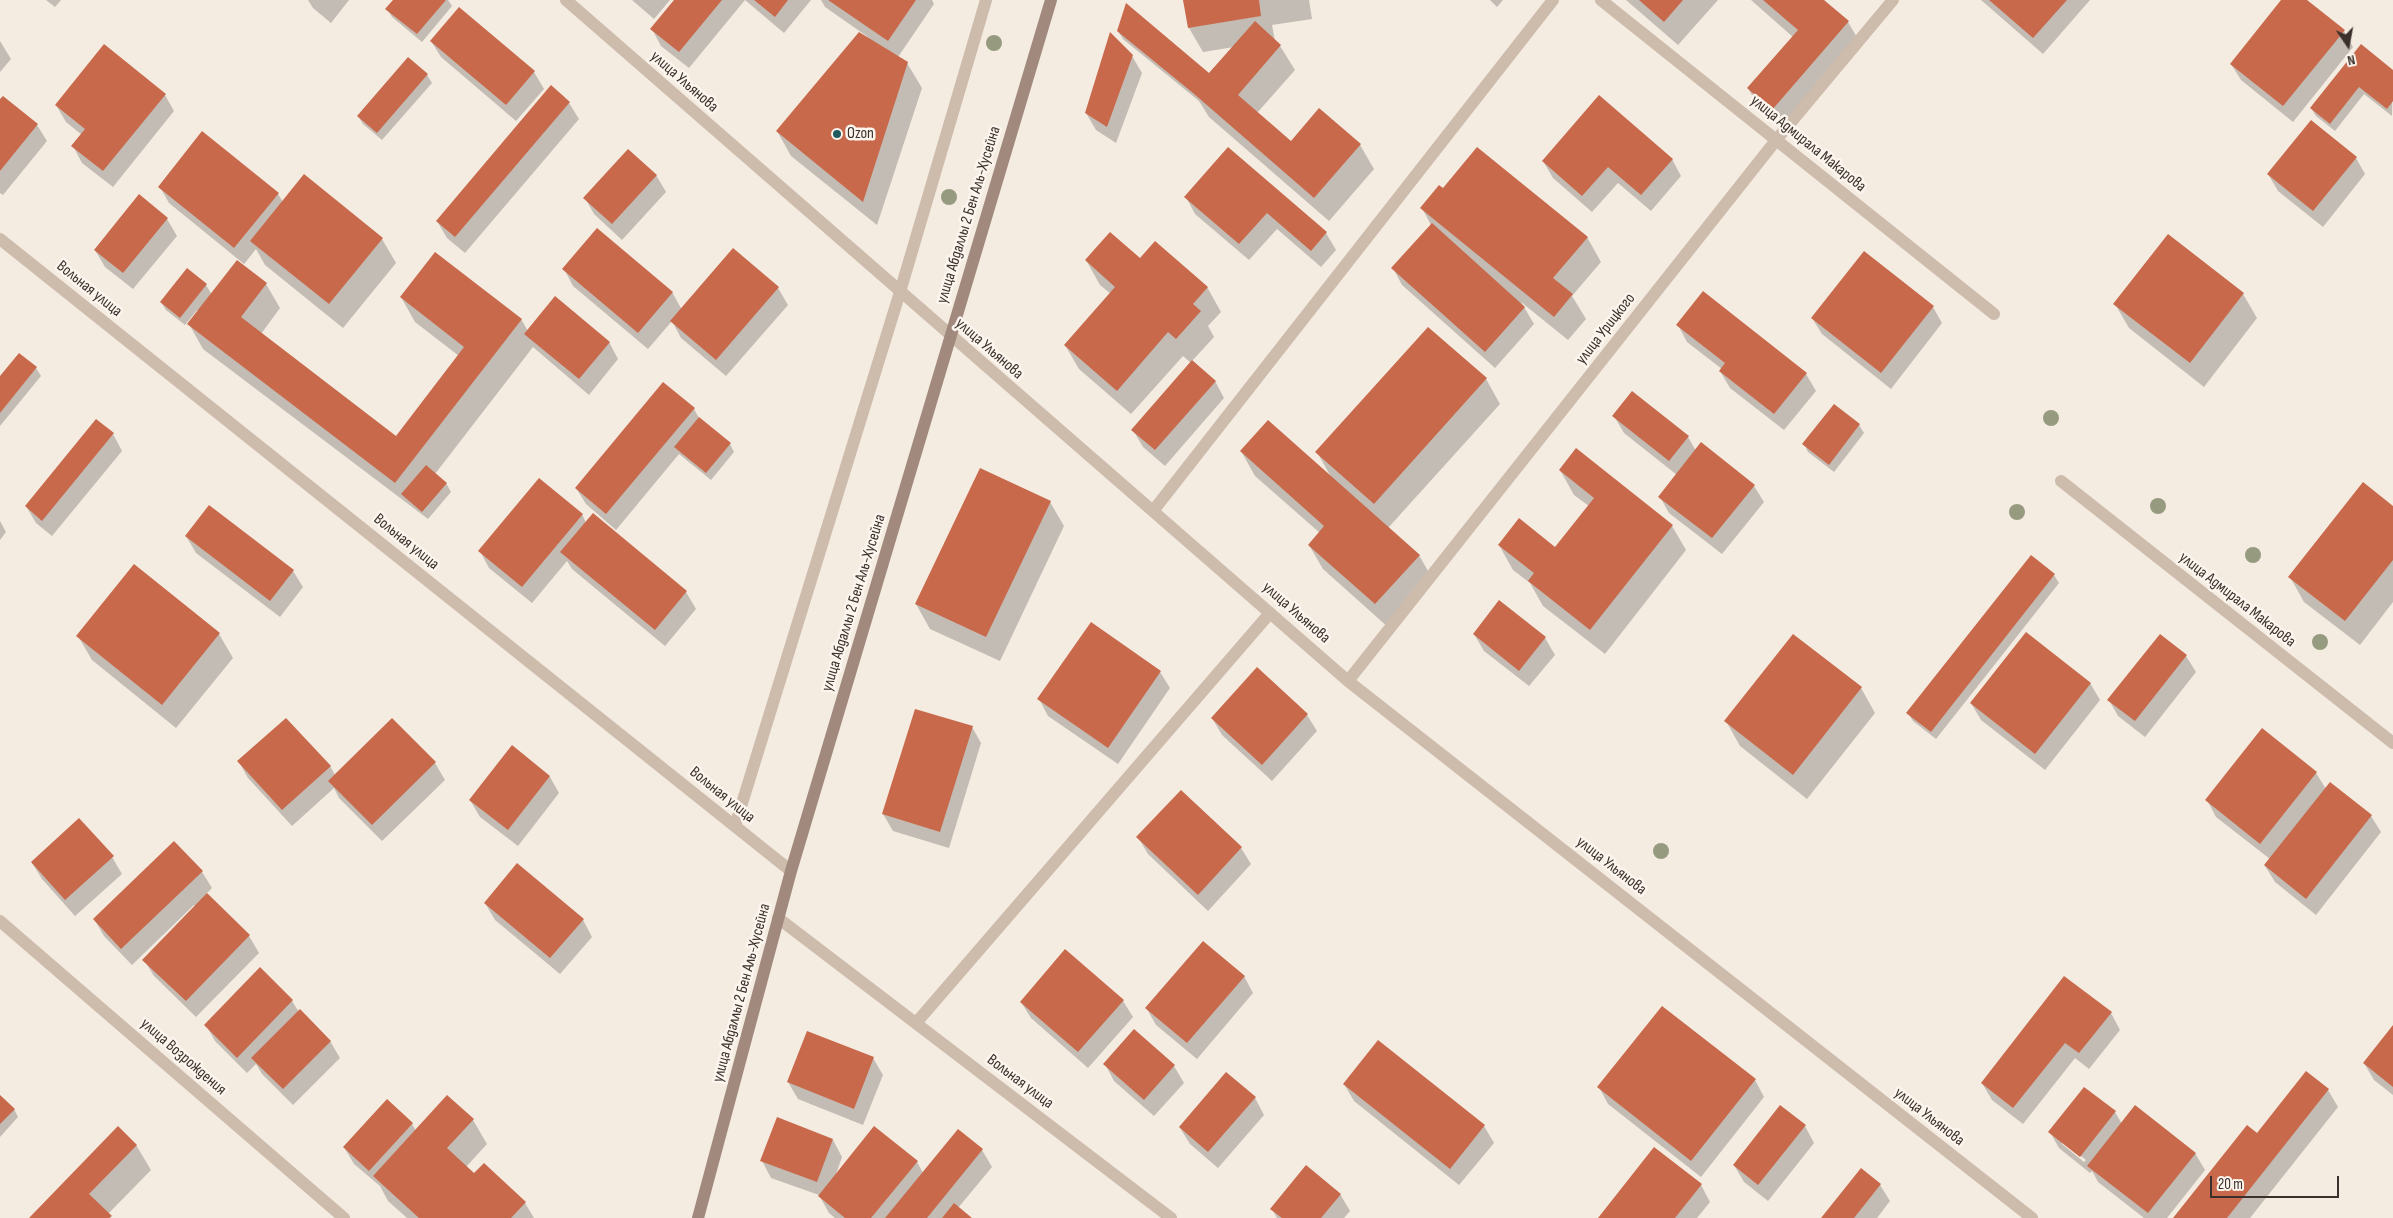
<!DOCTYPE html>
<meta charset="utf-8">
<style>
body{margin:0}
#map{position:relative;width:2393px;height:1218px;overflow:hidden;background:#f4ebe1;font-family:"Sofia Sans Condensed",sans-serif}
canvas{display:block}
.north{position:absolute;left:2323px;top:20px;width:50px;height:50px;-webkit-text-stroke:4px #fbf5ee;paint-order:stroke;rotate:168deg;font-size:14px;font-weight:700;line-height:20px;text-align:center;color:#3b302b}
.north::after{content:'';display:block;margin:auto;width:18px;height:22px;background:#3b302b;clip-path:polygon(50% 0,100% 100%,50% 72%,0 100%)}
.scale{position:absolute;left:2210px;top:1176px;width:129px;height:22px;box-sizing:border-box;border:2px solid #3b302b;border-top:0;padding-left:6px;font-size:15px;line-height:18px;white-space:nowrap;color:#3b302b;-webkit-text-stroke:4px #fbf5ee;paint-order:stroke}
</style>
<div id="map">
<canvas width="2393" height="1218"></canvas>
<div class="north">N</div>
<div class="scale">20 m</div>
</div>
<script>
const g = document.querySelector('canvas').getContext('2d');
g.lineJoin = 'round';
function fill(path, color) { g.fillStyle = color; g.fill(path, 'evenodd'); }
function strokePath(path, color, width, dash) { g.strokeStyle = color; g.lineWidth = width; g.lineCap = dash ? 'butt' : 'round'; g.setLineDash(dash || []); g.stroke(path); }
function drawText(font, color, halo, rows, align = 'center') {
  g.font = font + ' "Sofia Sans Condensed",sans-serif'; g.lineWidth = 5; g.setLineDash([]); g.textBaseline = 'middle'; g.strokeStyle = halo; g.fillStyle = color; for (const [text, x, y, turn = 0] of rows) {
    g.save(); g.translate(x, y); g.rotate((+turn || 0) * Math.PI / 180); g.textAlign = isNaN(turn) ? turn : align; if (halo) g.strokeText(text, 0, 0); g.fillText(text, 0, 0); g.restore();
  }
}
fill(new Path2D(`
 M46,0H61L55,7Z
 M308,0H349L331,23L313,8Z
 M395,0H448L452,6L422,42L392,17L387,9Z
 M632,0H670L654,19Z
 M676,0H811L784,33L745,0L689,68L661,46L652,29Z
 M821,0H932L934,4L898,57L907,63L922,88L877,225L791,156L777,131L868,37L825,7Z
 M1184,0H1309L1312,19L1272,25L1275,41L1280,46L1295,70L1257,113L1291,143L1360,145L1374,169L1329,221L1209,117L1199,101L1123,39L1118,31L1208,74L1234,47L1203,52L1189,28Z
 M1490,0H1503L1497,7Z
 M1626,0H1718L1678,45Z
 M1751,0H1822L1848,22L1862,46L1786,133L1762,113L1748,88L1793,37Z
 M1981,0H2090L2043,54Z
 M2282,0H2305L2344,31L2353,47L2293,122L2241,80L2231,64Z
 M459,8L534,72L544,89L516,121L441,57L431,41Z
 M0,41L11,59L0,72Z
 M1132,56L1142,73L1116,143L1096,130L1086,113Z
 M2393,71L2392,116L2364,94L2335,131L2316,116L2311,108Z
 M427,75L432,83L382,140L363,124L358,116Z
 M165,95L174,111L113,187L82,163L73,146L82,135L66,122L56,105Z
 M0,101L37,125L47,141L3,195L0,193Z
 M569,103L579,119L465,253L447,238L437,221Z
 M1228,148L1326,233L1336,250L1321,267L1277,229L1249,260L1195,214L1186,197Z
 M2356,158L2365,174L2323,227L2278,191L2268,174Z
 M1672,159L1681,176L1651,211L1618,183L1592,212L1553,178L1543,161Z
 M656,175L666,192L622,240L594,214L585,198Z
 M160,187L278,194L283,202L382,239L396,263L343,328L265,265L256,249L244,264L169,203Z
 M1422,208L1587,237L1601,262L1572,296L1586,319L1568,340L1521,302L1534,324L1495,368L1402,285L1393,268L1431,225Z
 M167,219L177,236L133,289L105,267L95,250Z
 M733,250L778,288L788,305L726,376L681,338L672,321L648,349L573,286L564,269L672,292L682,310Z
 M1086,260H1140L1207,287L1221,312L1208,326L1214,337L1192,361L1215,381L1224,398L1165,466L1143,447L1133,430L1191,363L1183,356L1131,414L1079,369L1065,345L1111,294L1100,285Z
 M266,284L280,308L261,334L396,438L459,356L415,322L401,297L521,319L528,331L609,342L618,359L589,395L533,347L435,474L446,483L451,492L428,519L203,349L189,324L199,311L197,310L185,325L166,310L161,302L206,285L212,295Z
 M2243,294L2257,318L2204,387L2129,328L2115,304Z
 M1933,307L1942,323L1891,389L1822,334L1812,318Z
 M1678,325L1806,374L1816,391L1784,430L1730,388L1720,371L1722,369L1687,342Z
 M36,368L41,376L0,426V378Z
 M1486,379L1500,404L1388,528L1419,555L1433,580L1389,628L1323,569L1309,545L1320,533L1255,476L1241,451L1331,477L1317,452Z
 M1834,406L1859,425L1864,433L1834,472L1808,452L1804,444Z
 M694,409L699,418L730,444L734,452L711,480L679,454L616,530L586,504L576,488Z
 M1614,416L1688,437L1696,451L1754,486L1764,502L1722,554L1669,513L1660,497L1677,475L1624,433Z
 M113,434L122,451L52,536L36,523L26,506Z
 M1560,470L1672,526L1686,550L1605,654L1543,606L1530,583L1513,570L1499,545L1556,549L1589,506L1574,495Z
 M1050,502L1064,526L1000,661L930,629L916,604Z
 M2393,507V602L2360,645L2304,602L2290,577Z
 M582,514L586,523L593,515L686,592L696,609L665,646L572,569L567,561L532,603L489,568L480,551Z
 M0,521L6,532L0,540Z
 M186,536L293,571L303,587L280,617L196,553Z
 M2054,575L2059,583L1936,739L1913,721L1908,713Z
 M219,634L233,658L176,728L92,660L78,636Z
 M1474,634L1545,638L1555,655L1529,686L1484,651Z
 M1793,635L1861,688L1875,713L1807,799L1740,746L1726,721Z
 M2186,656L2196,672L2145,737L2118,716L2109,700Z
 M1160,672L1170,688L1118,764L1048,716L1039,699Z
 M2090,683L2100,700L2045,770L1981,720L1971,703Z
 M1307,715L1317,731L1272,781L1222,735L1212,718Z
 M392,719L435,763L445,780L382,841L339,798L334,788L292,826L248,778L239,762L330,766L335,775Z
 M972,727L981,743L949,848L893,831L883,814Z
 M512,747L550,777L559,793L518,846L480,817L470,800Z
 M2316,773L2326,789L2371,816L2381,832L2316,915L2275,882L2265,866L2270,859L2216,817L2207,800Z
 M1181,792L1241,848L1251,864L1208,911L1148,854L1138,837Z
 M112,857L122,874L75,916L42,879L32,863Z
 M202,872L212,888L206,894L249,936L259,953L196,1017L154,976L144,960L196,907L194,905L132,965L104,936L94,919Z
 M485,903L583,920L592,937L560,974L495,920Z
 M260,969L292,1001L299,1012L330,1041L340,1058L293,1105L262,1074L256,1064L247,1073L215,1041L206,1025Z
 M1244,976L1253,993L1197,1059L1156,1025L1147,1009Z
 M1123,1001L1133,1017L1088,1068L1031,1018L1021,1002Z
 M2111,1013L2120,1030L2089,1069L2075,1058L2023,1124L1992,1100L1982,1083Z
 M2393,1027V1095L2374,1080L2364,1063Z
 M1134,1031L1174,1066L1184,1083L1154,1116L1114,1081L1105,1064Z
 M873,1058L883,1075L863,1125L798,1099L788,1082Z
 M2306,1073L2328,1090L2338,1107L2250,1218H2175L2257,1135Z
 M1755,1080L1764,1097L1701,1177L1608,1104L1599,1087Z
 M1344,1084L1484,1126L1494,1143L1459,1185L1354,1101Z
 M0,1097L14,1109L18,1117L0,1137Z
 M1255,1098L1264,1115L1218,1168L1190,1144L1180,1128Z
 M387,1101L412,1124L416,1131L473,1120L487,1144L466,1167L474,1175L525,1203L534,1218H407L388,1201L380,1186L354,1164L344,1147Z
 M2115,1112L2122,1124L2195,1153L2205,1170L2167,1218H2144L2098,1182L2092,1171L2090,1173L2059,1148L2050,1132ZM2062,1141L2086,1160L2084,1162L2062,1144Z
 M1805,1126L1814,1143L1768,1201L1744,1182L1734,1165Z
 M958,1131L982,1150L992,1167L958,1208L970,1218H835L829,1213L819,1195L771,1178L762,1161L833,1140L842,1157L835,1177L917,1162L923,1173Z
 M136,1145L151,1170L108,1214L111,1218H31Z
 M1701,1185L1710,1202L1697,1218H1600Z
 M1880,1185L1890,1201L1877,1218H1823Z
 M1340,1194L1350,1211L1344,1218H1277L1272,1209Z`), '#0003');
fill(new Path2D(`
 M393,0H446L417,34L385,9Z
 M674,0H722L679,52L650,29Z
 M754,0H788L775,17Z
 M828,0H916L888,41Z
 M1183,0H1259L1261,16L1188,28Z
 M1639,0H1683L1664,22Z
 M1763,0H1824L1849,21L1772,110L1747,88L1798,30Z
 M1989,0H2067L2033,38Z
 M2281,0H2307L2345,30L2283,106L2230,64Z
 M1126,3L1209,73L1255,21L1281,45L1238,95L1291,141L1319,108L1361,144L1314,198L1193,93L1117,31Z
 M459,7L535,71L506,105L430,41Z
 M859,32L908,62L863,202L776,131Z
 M1110,32L1133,55L1107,127L1085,113Z
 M104,44L166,94L103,171L71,146L85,129L55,105Z
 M2361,44L2393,70V101L2387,109L2359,87L2330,124L2310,108Z
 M408,57L428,74L377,133L357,116Z
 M551,85L570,102L455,237L436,221Z
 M1599,95L1673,159L1641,195L1608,167L1582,196L1542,161Z
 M3,96L38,124L0,171V99Z
 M2311,120L2357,157L2313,211L2267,174Z
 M202,131L279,193L234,248L158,187Z
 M1228,147L1327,232L1311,251L1267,213L1239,244L1184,197Z
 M1477,147L1588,237L1553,278L1573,294L1554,317L1420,208L1439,185L1443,188Z
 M628,149L657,175L612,224L583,198Z
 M304,174L383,238L329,304L250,241Z
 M139,194L168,218L123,273L94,250Z
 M1432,223L1525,307L1485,352L1391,268Z
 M597,228L673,292L638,333L562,269Z
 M1110,232L1140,258L1155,241L1208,287L1193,304L1201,311L1176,339L1168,332L1117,391L1064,345L1115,287L1085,260Z
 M2168,234L2244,293L2190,363L2113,304Z
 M733,248L779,287L716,360L670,321Z
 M1864,251L1934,306L1881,373L1811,318Z
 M435,252L522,319L395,483L187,324L237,260L267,283L241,317L396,436L464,347L400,297Z
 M187,268L207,284L180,318L160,302Z
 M1703,291L1807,373L1774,414L1719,371L1725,363L1676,325Z
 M555,296L610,342L579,379L524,334Z
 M1428,327L1487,378L1374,504L1315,452Z
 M19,353L37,367L0,413V376Z
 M1192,360L1216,381L1155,450L1131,430Z
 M663,382L695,408L606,514L575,488Z
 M1632,391L1689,436L1669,461L1612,416Z
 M1834,404L1860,424L1829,465L1802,444Z
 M699,417L731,443L706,473L674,447Z
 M96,419L114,433L42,521L25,506Z
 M1268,420L1420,555L1375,604L1308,545L1324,526L1240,451Z
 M1701,442L1755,485L1712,538L1658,497Z
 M1576,448L1673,525L1590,630L1528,581L1534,573L1498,545L1519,518L1555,547L1594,498L1559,470Z
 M426,465L447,483L422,512L401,494Z
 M980,468L1051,501L986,637L915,604Z
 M539,478L583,514L522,587L478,551Z
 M2363,482L2393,506V560L2345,621L2288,577Z
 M209,505L294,570L270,601L185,536Z
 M593,513L687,591L655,630L560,552Z
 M2031,555L2055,574L1931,732L1906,713Z
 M134,564L220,633L162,705L76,636Z
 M1499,600L1546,637L1519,671L1473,634Z
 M1091,622L1161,671L1108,748L1037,699Z
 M2026,632L2091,683L2035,754L1970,703Z
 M1793,634L1862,687L1793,775L1724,721Z
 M2160,634L2187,655L2135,721L2107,700Z
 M1257,667L1308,714L1262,765L1211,718Z
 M915,709L973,726L940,832L882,814Z
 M286,718L331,766L282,810L237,761Z
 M392,718L436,762L372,825L328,781Z
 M2262,728L2317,772L2260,844L2205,800Z
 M512,745L550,776L508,830L469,800Z
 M2330,782L2372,815L2306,899L2264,865Z
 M1181,790L1242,847L1198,895L1136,837Z
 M79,818L114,856L65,900L31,862Z
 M174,841L203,871L121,949L93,919Z
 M517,863L584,919L550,958L484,903Z
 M207,893L250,935L186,1001L142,960Z
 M1203,941L1245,976L1187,1043L1145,1008Z
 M1065,949L1124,1000L1078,1052L1020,1002Z
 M260,967L293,1000L237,1058L204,1025Z
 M2064,976L2112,1012L2079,1053L2065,1043L2013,1108L1981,1083Z
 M1662,1006L1756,1079L1691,1161L1597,1087Z
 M300,1009L331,1041L283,1089L251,1058Z
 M2393,1025V1087L2363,1063Z
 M1134,1029L1175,1065L1144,1100L1103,1064Z
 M807,1031L874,1057L854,1109L787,1082Z
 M1378,1040L1485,1125L1450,1169L1343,1084Z
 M2306,1071L2329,1089L2227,1218H2173L2247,1125L2257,1133Z
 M1226,1072L1256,1097L1208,1152L1179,1127Z
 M2084,1087L2116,1111L2080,1157L2048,1132Z
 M0,1095L15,1109L0,1124Z
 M447,1095L474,1119L447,1148L474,1173L484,1163L526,1202L511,1218H419L373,1176Z
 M387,1099L413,1123L369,1171L343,1147Z
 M1780,1105L1806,1125L1758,1185L1733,1165Z
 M2135,1105L2196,1153L2148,1213L2087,1166Z
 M777,1117L833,1139L817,1182L760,1161Z
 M118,1126L137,1145L89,1194L112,1216L109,1218H29Z
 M874,1126L918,1161L871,1218H845L818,1196Z
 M958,1129L983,1149L927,1218H885Z
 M1654,1147L1702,1184L1675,1218H1598Z
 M1306,1165L1341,1194L1321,1218H1282L1270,1209Z
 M1861,1168L1881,1184L1854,1218H1821Z
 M954,1203L972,1218H942Z`), '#c8694b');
strokePath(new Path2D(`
 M735,826L900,292L986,0
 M916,1023L1270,613`), '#cdbbac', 12);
strokePath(new Path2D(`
 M566,0L1348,681L2032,1218
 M1601,0L1994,314
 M0,239L791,871
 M2061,481L2393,743
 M1153,511L1553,0
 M1348,681L1777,139L1893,0
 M778,918L1171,1218
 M0,921L344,1218`), '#cdbbac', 12);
strokePath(new Path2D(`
 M698,1218L791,871L1051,0`), '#a18a7d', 12);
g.fillStyle = '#969b7f';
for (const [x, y] of [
 [994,43],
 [949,197],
 [2051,418],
 [2158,506],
 [2017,512],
 [2253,555],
 [2320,642],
 [1661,851]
]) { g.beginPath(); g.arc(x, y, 8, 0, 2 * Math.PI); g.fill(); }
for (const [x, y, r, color] of [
 [837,134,5,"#1f5a5e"]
]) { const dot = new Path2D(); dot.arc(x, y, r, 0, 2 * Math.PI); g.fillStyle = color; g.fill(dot); strokePath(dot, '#fbf5ee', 2); }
drawText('16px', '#3b302b', '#fbf5ee', [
 ["улица Ульянова",684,82,41],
 ["улица Адмирала Макарова",1808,144,39],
 ["улица Абдаллы 2 Бен Аль-Хусейна",969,215,-73],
 ["Вольная улица",89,289,39],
 ["улица Урицкого",1606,329,-52],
 ["улица Ульянова",989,349,41],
 ["Вольная улица",406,542,39],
 ["улица Адмирала Макарова",2237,600,38],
 ["улица Абдаллы 2 Бен Аль-Хусейна",854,603,-73],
 ["улица Ульянова",1296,613,41],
 ["Вольная улица",722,795,39],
 ["улица Ульянова",1611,866,38],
 ["улица Абдаллы 2 Бен Аль-Хусейна",742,993,-75],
 ["улица Возрождения",183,1057,41],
 ["Вольная улица",1020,1082,37],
 ["улица Ульянова",1929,1117,38]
]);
drawText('16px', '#3b302b', '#fbf5ee', [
 ["Ozon",847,134]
], 'left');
</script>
